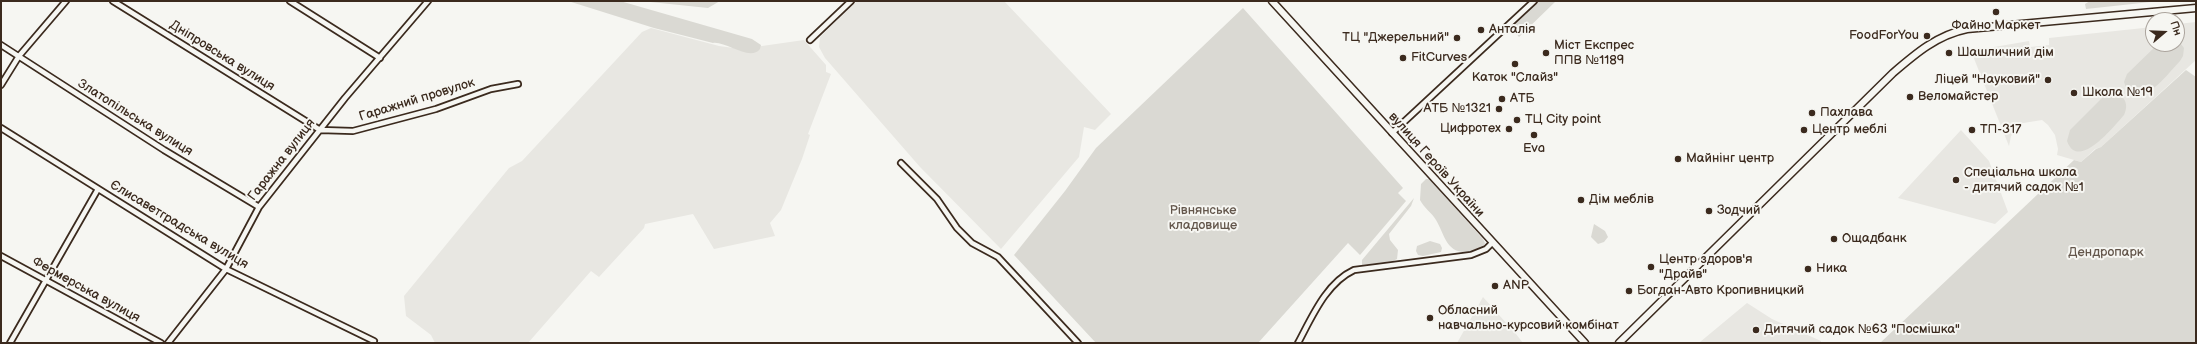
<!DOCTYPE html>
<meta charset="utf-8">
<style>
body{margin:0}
#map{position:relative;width:2197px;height:344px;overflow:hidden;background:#f6f6f2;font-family:"Balsamiq Sans",sans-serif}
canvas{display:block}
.frame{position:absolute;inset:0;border:2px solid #3b2a1e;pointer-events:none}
.north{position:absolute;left:2145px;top:12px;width:40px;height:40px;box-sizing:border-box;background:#f6f6f2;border:1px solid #aba49d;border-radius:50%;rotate:71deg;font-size:11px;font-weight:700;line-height:16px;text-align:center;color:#3b2a1e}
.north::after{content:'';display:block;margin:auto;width:14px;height:18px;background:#3b2a1e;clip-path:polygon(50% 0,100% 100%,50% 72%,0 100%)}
</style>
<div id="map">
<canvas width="2197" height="344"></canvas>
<div class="frame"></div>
<div class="north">Пн</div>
</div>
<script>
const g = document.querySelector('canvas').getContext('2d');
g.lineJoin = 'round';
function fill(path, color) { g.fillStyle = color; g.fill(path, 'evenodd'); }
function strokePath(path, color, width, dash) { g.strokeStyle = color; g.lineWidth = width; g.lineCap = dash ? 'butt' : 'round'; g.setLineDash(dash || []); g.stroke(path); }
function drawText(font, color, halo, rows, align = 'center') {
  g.font = font + ' "Balsamiq Sans",sans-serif'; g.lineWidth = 4; g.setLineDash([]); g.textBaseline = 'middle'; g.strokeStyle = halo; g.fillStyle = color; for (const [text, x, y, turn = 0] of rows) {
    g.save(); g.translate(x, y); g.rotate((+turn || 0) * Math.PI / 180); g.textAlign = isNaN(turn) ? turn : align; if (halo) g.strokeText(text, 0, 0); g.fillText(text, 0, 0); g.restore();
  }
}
fill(new Path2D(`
 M857,1H1004L1111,114L1095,130L1084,127L1079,157L1001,249L920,167L825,58L819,47L820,37Z
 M2196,22V60L2101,147L2095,149L2081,162L2057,155L2058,149L2055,135L2048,125L2042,120L2017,124L2018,128L2011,136L2009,146L1971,51L2029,41L2030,47L2049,45V38L2153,27V44H2177V24Z
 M651,28L719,46L741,49L804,40L826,65V72L831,74L808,134L810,135L802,159L781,210L770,223L775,236L714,249L693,214L645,224L644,228L599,277L591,271L528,343H435L431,335L406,316L404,296L509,168L522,161L642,32Z
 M1961,130L1989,161L2008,212L1995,224L1898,198Z
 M1483,297L1516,334L1523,343H1457Z
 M1747,303L1772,319L1821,341V343L1700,342Z`), '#e8e7e2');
fill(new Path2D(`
 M568,1H620L752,39L761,45L760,49C750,62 726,41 713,43L654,28Z
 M641,1H720L708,8Z
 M1539,1H1556L1519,37L1511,27Z
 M2090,1H2160L2086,9L2085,4Z
 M1243,8L1403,188L1398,193L1406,201L1360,255L1348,243L1258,343H1096L1014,255L1065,191L1096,148Z
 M2177,39L2184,48L2183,56L2180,61C2169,72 2145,106 2128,93L2124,82L2127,74L2158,44H2177Z
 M2186,70L2196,77V343H1880L2074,160L2081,162L2096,149L2101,147Z
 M2111,93C2123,93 2130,103 2124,115C2114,126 2078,172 2067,141L2070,130L2104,96Z
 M1426,179H1429L1483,239L1485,243C1481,250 1476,252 1469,252C1446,254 1445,235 1436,220C1432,213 1424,208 1420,200L1421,184Z
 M1414,198L1411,206L1389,234L1390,240L1398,250L1397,259L1393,261L1362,265V260Z
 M1594,224L1605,231L1608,237L1604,242L1598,244L1591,237Z
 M1430,241L1440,244L1442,248L1441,252L1423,256L1418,255L1416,251L1417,246Z`), '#dad9d3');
const minor = new Path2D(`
 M113,1L320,130L353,131L436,109L491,89L518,84
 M290,1L380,58
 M810,40L851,1
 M1,45L164,150L259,207
 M1,85L19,56L66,1
 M1,128L226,269L374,341
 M1392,133L1534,1
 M901,163L937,199L957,228L972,243L998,257L1078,343
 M1,256L161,343
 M10,343L98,189
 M168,343L226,269L259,207L345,98L428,1
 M1298,343C1312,317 1326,283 1354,270L1471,255L1486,249L1492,243`);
const secondary = new Path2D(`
 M1272,1L1585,343
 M1619,343L1893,73C1915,54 1937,35 1967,29L2196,8`);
strokePath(minor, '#3b2a1e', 8);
strokePath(secondary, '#3b2a1e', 9);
strokePath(minor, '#f6f6f2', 4.5);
strokePath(secondary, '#f6f6f2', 6);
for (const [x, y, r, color] of [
 [1996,12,4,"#3b2a1e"],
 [1481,30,4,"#3b2a1e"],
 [1927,36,4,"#3b2a1e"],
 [1457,38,4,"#3b2a1e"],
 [1546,53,4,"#3b2a1e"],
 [1949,53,4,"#3b2a1e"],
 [1403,58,4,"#3b2a1e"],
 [1515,64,4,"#3b2a1e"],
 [2048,80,4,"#3b2a1e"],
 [2074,93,4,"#3b2a1e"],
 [1910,97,4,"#3b2a1e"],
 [1502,99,4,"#3b2a1e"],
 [1499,109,4,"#3b2a1e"],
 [1812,113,4,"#3b2a1e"],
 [1517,120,4,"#3b2a1e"],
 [1509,129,4,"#3b2a1e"],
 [1804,130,4,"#3b2a1e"],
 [1972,130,4,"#3b2a1e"],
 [1534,135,4,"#3b2a1e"],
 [1678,159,4,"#3b2a1e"],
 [1956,180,4,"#3b2a1e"],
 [1581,200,4,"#3b2a1e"],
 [1709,211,4,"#3b2a1e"],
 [1834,239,4,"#3b2a1e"],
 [1651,267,4,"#3b2a1e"],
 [1808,269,4,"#3b2a1e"],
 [1495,286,4,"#3b2a1e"],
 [1629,291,4,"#3b2a1e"],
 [1430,318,4,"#3b2a1e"],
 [1756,330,4,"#3b2a1e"]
]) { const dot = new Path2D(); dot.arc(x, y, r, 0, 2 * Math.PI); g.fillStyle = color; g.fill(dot); strokePath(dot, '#f6f6f2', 1.5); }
drawText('13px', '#3b2a1e', '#f6f6f2', [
 ["Файно Маркет",1996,26,"center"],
 ["Анталія",1489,30],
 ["FoodForYou",1919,36,"right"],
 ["ТЦ \"Джерельний\"",1449,38,"right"],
 ["Міст Експрес",1554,46],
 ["ППВ №1189",1554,61],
 ["Шашличний дім",1957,53],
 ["FitCurves",1411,58],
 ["Каток \"Слайз\"",1515,78,"center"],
 ["Ліцей \"Науковий\"",2040,80,"right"],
 ["Школа №19",2082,93],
 ["Веломайстер",1918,97],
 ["АТБ",1510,99],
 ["АТБ №1321",1491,109,"right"],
 ["Пахлава",1820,113],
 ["ТЦ City point",1525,120],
 ["Цифротех",1501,129,"right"],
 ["Центр меблі",1812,130],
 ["ТП-317",1980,130],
 ["Eva",1534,149,"center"],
 ["Майнінг центр",1686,159],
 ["Спеціальна школа",1964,173],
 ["- дитячий садок №1",1964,188],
 ["Дім меблів",1589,200],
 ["Зодчий",1717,211],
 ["Ощадбанк",1842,239],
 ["Центр здоров'я",1659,260],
 ["\"Драйв\"",1659,275],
 ["Ника",1816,269],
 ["ANP",1503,286],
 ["Богдан-Авто Кропивницкий",1637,291],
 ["Обласний",1438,311],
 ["навчально-курсовий комбінат",1438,326],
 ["Дитячий садок №63 \"Посмішка\"",1764,330]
], 'left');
drawText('13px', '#3b2a1e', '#f6f6f2', [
 ["Дніпровська вулиця",222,56,32],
 ["Гаражний провулок",417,100,-17],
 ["Златопільська вулиця",135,118,32],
 ["Гаражна вулиця",282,160,-52],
 ["вулиця Героїв України",1436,165,48],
 ["Єлисаветградська вулиця",179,225,31],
 ["Фермерська вулиця",86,290,29]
]);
drawText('13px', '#63564b', '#f6f6f2', [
 ["Рівнянське",1203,211],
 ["кладовище",1203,226],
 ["Дендропарк",2106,253]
]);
</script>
